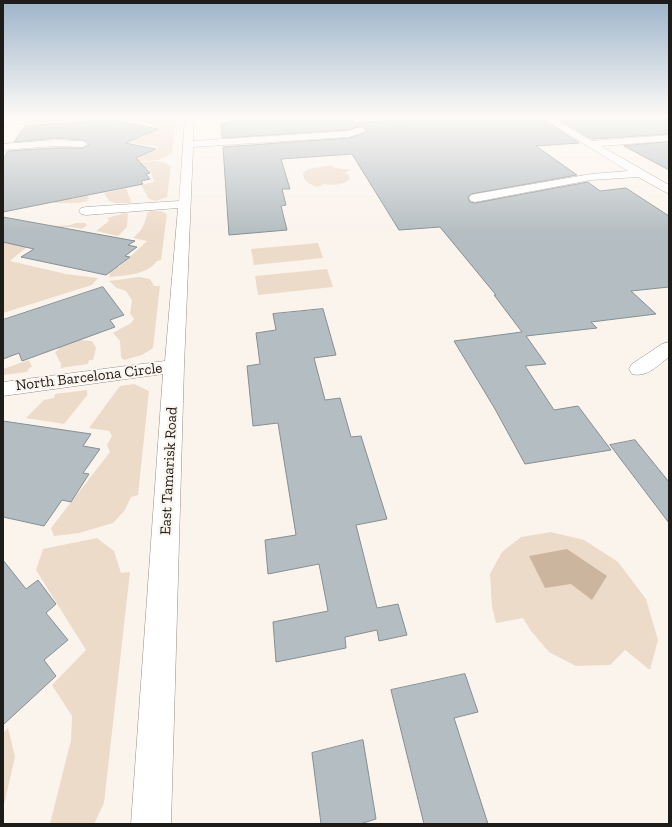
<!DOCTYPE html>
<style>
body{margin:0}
#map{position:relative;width:672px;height:827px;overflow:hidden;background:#fbf4ed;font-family:"Zilla Slab",serif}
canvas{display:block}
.frame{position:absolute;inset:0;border:4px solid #1e1c19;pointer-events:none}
</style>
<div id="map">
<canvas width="672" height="827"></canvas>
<div class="frame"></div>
</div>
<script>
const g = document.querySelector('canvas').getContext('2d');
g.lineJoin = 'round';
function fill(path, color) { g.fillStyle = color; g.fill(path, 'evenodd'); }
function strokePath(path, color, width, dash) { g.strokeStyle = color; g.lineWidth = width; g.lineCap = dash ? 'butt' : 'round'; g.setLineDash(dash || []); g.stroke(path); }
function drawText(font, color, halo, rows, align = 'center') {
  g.font = font + ' "Zilla Slab",serif'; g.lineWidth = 4; g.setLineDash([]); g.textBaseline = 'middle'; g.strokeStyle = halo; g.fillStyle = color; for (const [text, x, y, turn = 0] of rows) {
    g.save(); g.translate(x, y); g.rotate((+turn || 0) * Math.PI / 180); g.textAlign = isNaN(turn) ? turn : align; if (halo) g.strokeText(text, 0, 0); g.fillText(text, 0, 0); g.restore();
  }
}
fill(new Path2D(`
 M16,118H111L100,122L85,124L84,120H80L18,125L27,121H17L15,119Z
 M118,118H176L172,154L158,160L130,162L158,149L156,146L122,142L145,136L161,128L140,121Z
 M154,161L164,162L171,166L167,197L156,201L149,199L141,185L154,182L152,175L149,169L144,168L66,196L71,199L87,196L90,199H87L88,201L78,203H53L56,199L137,163Z
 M333,165L332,167L351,170L345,173L349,175L350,179C343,186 332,185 323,184L317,187C310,184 303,182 303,173L309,169Z
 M126,188L131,201L130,203H115L107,200L109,199L107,198L104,193Z
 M150,211H161L167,214L161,260L157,261C146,275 128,275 110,277L109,270L114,266L119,267L147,241L133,238C142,231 145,224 147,213Z
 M125,213L128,214L127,227L118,236L96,231L109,221L107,218Z
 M75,223H85L87,225L82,229C78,228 74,227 70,227C51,227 24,249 10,261L66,274L98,278L92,285L3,313V242L43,227L71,225Z
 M318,243L323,258L254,265L251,249Z
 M327,269L333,287L258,295L255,276Z
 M139,277L150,279L154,286H160L153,348L142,355L124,360L121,357L120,341L113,333L131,323L134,319L130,313L132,300L126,291L117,288L109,281Z
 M77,332L81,340L92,341L96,348L93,360H89L88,364L61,368V364L55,352L59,349L55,340Z
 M29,360L32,367L29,368L27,372L3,375V369Z
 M134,384L149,391L138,495L131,497L125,510L113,523L79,533L54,536L51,528L110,452L107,445L112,436L109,431L89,428L120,386Z
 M87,390V394L89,393L64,424L26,418L44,400L54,398L55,394Z
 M551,532L584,540L618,562L646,599L658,640L650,670L625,650L610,665L576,666L549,652L531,631L523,618L496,623L492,607L490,574L502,552L521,537Z
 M97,538L114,551L121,573L130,572L104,803L94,824H50L71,740L72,716L52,685L86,650L36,570L43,549Z
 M8,728L15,757L3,809V733Z`), '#eddbc9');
fill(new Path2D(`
 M567,549L607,576L592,600L571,584L545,588L529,556Z`), '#ccb59e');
const building = new Path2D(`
 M261,118L262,120L291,118H352L355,123L432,118H541L579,143L536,146L577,175L471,194L468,197L470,202L475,203L588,182L600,191L626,188L669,216V287L631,291L656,314L591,322L597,328L526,336L546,364L525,366L554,410L578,406L611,450L525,464L495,409L454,341L522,332L494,295H496L440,227L399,230L352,154L281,159L290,189H282L286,205L281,206L287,230L229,235L223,147L349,138L364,133L367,130L361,126L348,130L222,138L221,123L230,122V119Z
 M556,118H669V134L592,139Z
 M110,120L159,129L125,143L156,149L136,158L150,173L146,174L150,179L141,181L143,184L3,212V159L8,151L55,148H83L89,145L83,140L55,138L14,142L25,126Z
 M669,142V170L624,146Z
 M3,217L135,241L128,245L137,247L125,256L130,257L106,275L21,257L34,249L3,242Z
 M103,287L124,315L110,320L115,327L22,361L19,353L3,359V320Z
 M323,309L336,355L314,358L325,400L340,398L351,437L361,436L387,519L356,525L377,608L398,604L407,635L379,641L377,630L345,637L346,648L276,662L273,622L328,611L319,564L268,574L265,540L296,535L278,423L253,426L247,366L260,364L256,333L276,330L273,314Z
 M3,421L91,434L83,446L100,449L83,473L89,474L71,502L62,500L44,526L3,517Z
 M635,440L669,482V523L610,445Z
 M3,560L26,589L38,580L56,604L46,613L68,640L44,660L56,676L3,725Z
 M465,674L478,712L454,718L488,824H424L391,690Z
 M363,740L376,819L360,824H321L312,753Z`);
fill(building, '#b4bdc1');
strokePath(building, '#858e92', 1);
const minor = new Path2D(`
 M3,118H6L11,123L3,127Z
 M185,118H193V141L348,131L361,127L366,130L364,132L349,137L193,147L184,366L171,824H131L163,374L3,396V382L165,361L178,208L86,215L81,214L79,211L81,208L86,207L179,201Z
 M542,118H553L592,141L669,135V141L601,146L669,185V194L638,177L591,180L475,202L471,201L469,198L471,195L475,194L591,174L628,171Z
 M55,140L83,141L88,144L83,147L55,146L3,150V144Z
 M669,342V357C658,365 647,378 632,374L629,369L632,364L662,344Z`);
strokePath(minor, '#958e88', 1);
fill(minor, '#fff');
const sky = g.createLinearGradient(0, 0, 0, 234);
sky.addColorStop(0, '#9db4ca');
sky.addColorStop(0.5, '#fdfaf7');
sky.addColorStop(1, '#fdfaf700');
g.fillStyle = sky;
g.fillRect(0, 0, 672, 234);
drawText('15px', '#1e1c19', '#fbf4ed', [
 ["North Barcelona Circle",89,377,-7],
 ["East Tamarisk Road",169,471,-87]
]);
</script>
